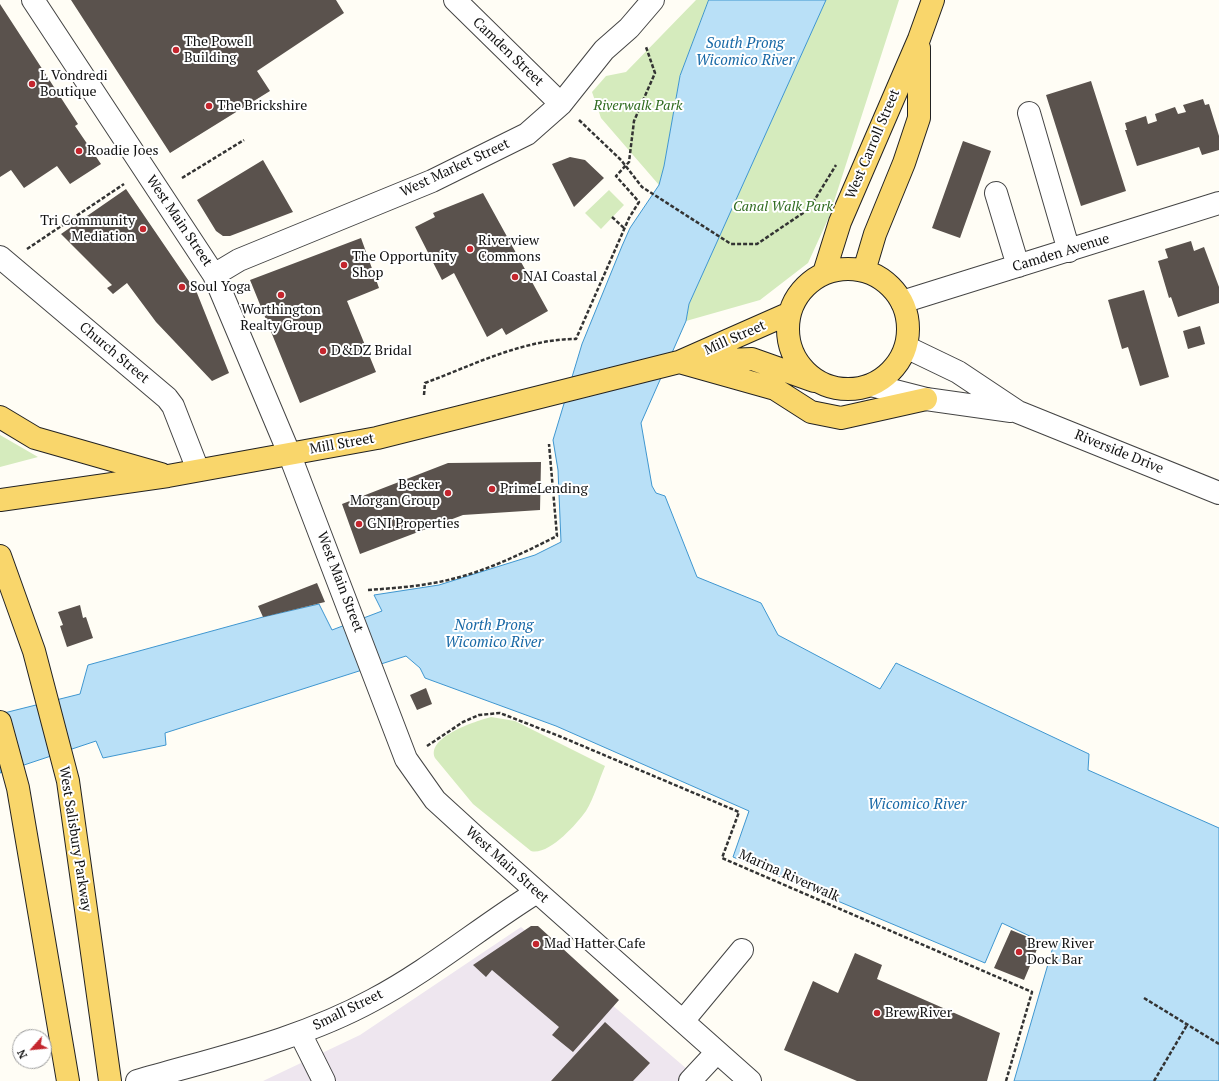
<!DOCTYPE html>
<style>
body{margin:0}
#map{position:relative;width:1219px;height:1081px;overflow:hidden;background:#fffdf5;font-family:"PT Serif",serif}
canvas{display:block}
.north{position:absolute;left:12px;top:1029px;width:40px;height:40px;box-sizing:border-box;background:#fff;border:1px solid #a0a0a0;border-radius:50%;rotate:243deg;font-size:11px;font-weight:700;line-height:16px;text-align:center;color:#111}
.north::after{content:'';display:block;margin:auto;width:14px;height:18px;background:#c4262e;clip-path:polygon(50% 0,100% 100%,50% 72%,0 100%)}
</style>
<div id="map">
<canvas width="1219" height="1081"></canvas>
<div class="north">N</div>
</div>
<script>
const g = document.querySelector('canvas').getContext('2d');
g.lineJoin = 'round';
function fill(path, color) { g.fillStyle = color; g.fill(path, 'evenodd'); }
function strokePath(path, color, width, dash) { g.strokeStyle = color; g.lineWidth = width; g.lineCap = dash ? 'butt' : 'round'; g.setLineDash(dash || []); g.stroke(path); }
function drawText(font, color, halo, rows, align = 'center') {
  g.font = font + ' "PT Serif",serif'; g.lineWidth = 4; g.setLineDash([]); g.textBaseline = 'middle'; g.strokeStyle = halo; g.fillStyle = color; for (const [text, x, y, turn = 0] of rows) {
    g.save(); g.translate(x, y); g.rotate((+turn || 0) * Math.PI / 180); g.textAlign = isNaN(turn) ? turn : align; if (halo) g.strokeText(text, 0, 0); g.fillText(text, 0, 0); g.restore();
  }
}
fill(new Path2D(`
 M521,927L701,1081H263L360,1035Z`), '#eee6ef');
fill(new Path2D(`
 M696,0H709L680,76L664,166L659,185L601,118L592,92L606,76L626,72Z
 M826,0H899L829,217L808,263L760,300L686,321L689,304Z
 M609,190L624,205L601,229L585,213Z
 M0,435L38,457L0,467Z
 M491,717L515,721L605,766C599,780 594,798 586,811C576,825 548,856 531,851L473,804L435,758C426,737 476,721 491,717Z`), '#d5ebbd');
const water = new Path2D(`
 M709,0H826L689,304L686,321L641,423L652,486L656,493L665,496L697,577L761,603L778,635L880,689L896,663L1089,754L1088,770L1219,828V1081H1014L1053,947L1002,923L985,963L733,857L749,811L556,726L425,678L420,668L406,656L165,733L166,745L103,758L96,741L0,773V714L80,694L88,665L263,617L319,604L332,630L382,611L374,595L439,585L535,555L561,542L558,470L553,440L582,344L622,246L630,228L659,185L664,166L680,76Z`);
fill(water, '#b9e0f7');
strokePath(water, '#3f96cf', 1);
fill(new Path2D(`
 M71,0H336L344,13L257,71L270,91L170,153Z
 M0,4L78,124L75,126L101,164L70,184L57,166L24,188L11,170L0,177Z
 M1091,81L1126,191L1081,206L1046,95Z
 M1203,99L1205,105L1209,104L1219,136V150L1202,155L1199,147L1137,166L1125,130H1127L1125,123L1146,116L1148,124L1157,121L1155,114L1175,107L1178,114L1186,112L1183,105Z
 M963,141L991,151L960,238L932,228Z
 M570,157L585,160L604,178L574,207L552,164Z
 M263,160L293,212L230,236H223L216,231L197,200Z
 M126,189L197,293L229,373L212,381L156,322L127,283L113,294L107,288L112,285L61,234Z
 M483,193L548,311L506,335L502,328L487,337L454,273L442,280L415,227L435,217L433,213Z
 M361,238L379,288L347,301L376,372L300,403L250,280Z
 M1191,241L1194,251L1204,247L1219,287V303L1178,317L1171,297L1169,298L1158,261L1168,258L1165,249Z
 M1144,290L1169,377L1140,386L1128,347L1122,349L1108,300Z
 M1200,326L1205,344L1188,349L1183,331Z
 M541,462L540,510L463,515L360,554L342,504L448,463Z
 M317,583L325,602L263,617L258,606Z
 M80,605L83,618L86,617L93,638L67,647L60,626L63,625L58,612Z
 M426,688L432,704L417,710L410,695Z
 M531,926H538L619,1000L573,1052L552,1035L559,1027L492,970L486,977L473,965Z
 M1011,930L1040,942L1024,980L994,968Z
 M855,953L882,965L877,979L1000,1033L987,1081H857L784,1050L813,981L838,993Z
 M605,1022L650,1063L633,1081H551Z`), '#5a524d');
const minor = new Path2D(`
 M33,0L214,275L289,453L406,759L435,800L481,842L750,1081
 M455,0L561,104
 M1029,113L1069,251
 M996,193L1018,266
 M0,257L167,398L173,406L198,470
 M214,275L239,260L432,181L527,134L561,104L604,50L629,28L653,0
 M902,302L1219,203
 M906,347L958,372L1018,412L1219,493
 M871,385L926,399L1011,411
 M683,1021L742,950
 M300,1033L324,1081
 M137,1081C216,1058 300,1040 373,1000C430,970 482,926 537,892
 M690,1081L717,1052`);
const major = new Path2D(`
 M788 329a60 60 0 1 1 120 0a60 60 0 1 1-120 0Z
 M864,271L875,234L904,163L919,118V48
 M824,273L840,222L919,39L933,0
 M701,361L752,359L814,381
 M679,362L775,389L811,412L841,418L926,399
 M0,417L35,438L161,474
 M0,500L168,476L377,438L679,362L790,313
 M0,556L34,651L68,781L110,1081
 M0,722L18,788L68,1081`);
strokePath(minor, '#444', 24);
strokePath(major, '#222', 24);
strokePath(new Path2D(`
 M579,120L621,160L642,187L731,244H757L809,209L836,165
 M182,178L244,140
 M612,217L624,228
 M27,249L124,184
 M424,395L425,383C473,365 524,339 576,339L629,218L639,202L616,176L629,162L634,121L655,73L646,47
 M368,590C396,588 425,586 452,579C489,570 523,553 557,536L549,444
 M427,746L463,722L479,715L500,713L559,736L739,812L722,858L1032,992L1006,1081
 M1144,998L1219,1044
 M1154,1081L1187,1025`), '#333', 2.5, [4, 2]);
strokePath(minor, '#fff', 22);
strokePath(major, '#f9d66b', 22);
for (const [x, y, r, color] of [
 [176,50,4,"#c4262e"],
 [32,84,4,"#c4262e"],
 [209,106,4,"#c4262e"],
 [79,151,4,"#c4262e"],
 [143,229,4,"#c4262e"],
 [470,249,4,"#c4262e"],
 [344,265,4,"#c4262e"],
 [515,277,4,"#c4262e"],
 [182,287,4,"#c4262e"],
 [281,295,4,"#c4262e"],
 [323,351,4,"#c4262e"],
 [492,489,4,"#c4262e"],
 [448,493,4,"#c4262e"],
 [359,524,4,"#c4262e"],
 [536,944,4,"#c4262e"],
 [1019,952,4,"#c4262e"],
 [877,1013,4,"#c4262e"]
]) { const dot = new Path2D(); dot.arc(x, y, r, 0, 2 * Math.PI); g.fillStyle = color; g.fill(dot); strokePath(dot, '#fff', 1.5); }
drawText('14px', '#111', '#fff', [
 ["The Powell",184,42],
 ["Building",184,58],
 ["L Vondredi",40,76],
 ["Boutique",40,92],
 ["The Brickshire",217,106],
 ["Roadie Joes",87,151],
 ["Tri Community",135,221,"right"],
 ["Mediation",135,237,"right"],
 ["Riverview",478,241],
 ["Commons",478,257],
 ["The Opportunity",352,257],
 ["Shop",352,273],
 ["NAI Coastal",523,277],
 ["Soul Yoga",190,287],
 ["Worthington",281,310,"center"],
 ["Realty Group",281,326,"center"],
 ["D&DZ Bridal",331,351],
 ["Becker",440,485,"right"],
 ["Morgan Group",440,501,"right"],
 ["PrimeLending",500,489],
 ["GNI Properties",367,524],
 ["Mad Hatter Cafe",544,944],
 ["Brew River",1027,944],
 ["Dock Bar",1027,960],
 ["Brew River",885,1013]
], 'left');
drawText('14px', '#111', '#fff', [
 ["Camden Street",508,52,44],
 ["West Carroll Street",873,144,-67],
 ["West Market Street",455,168,-25],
 ["West Main Street",179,221,56],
 ["Camden Avenue",1061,253,-17],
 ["Mill Street",735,338,-24],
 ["Church Street",114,353,40],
 ["Mill Street",342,444,-10],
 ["Riverside Drive",1119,452,22],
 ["West Main Street",340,582,69],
 ["West Salisbury Parkway",75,839,81],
 ["West Main Street",507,865,42],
 ["Marina Riverwalk",789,876,24],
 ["Small Street",348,1010,-26]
]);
drawText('italic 14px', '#2f6b1f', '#fff', [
 ["Riverwalk Park",638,106],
 ["Canal Walk Park",783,207]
]);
drawText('italic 15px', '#1768a6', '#fff', [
 ["South Prong",745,44],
 ["Wicomico River",745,61],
 ["North Prong",494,626],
 ["Wicomico River",494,643],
 ["Wicomico River",917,805]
]);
</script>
